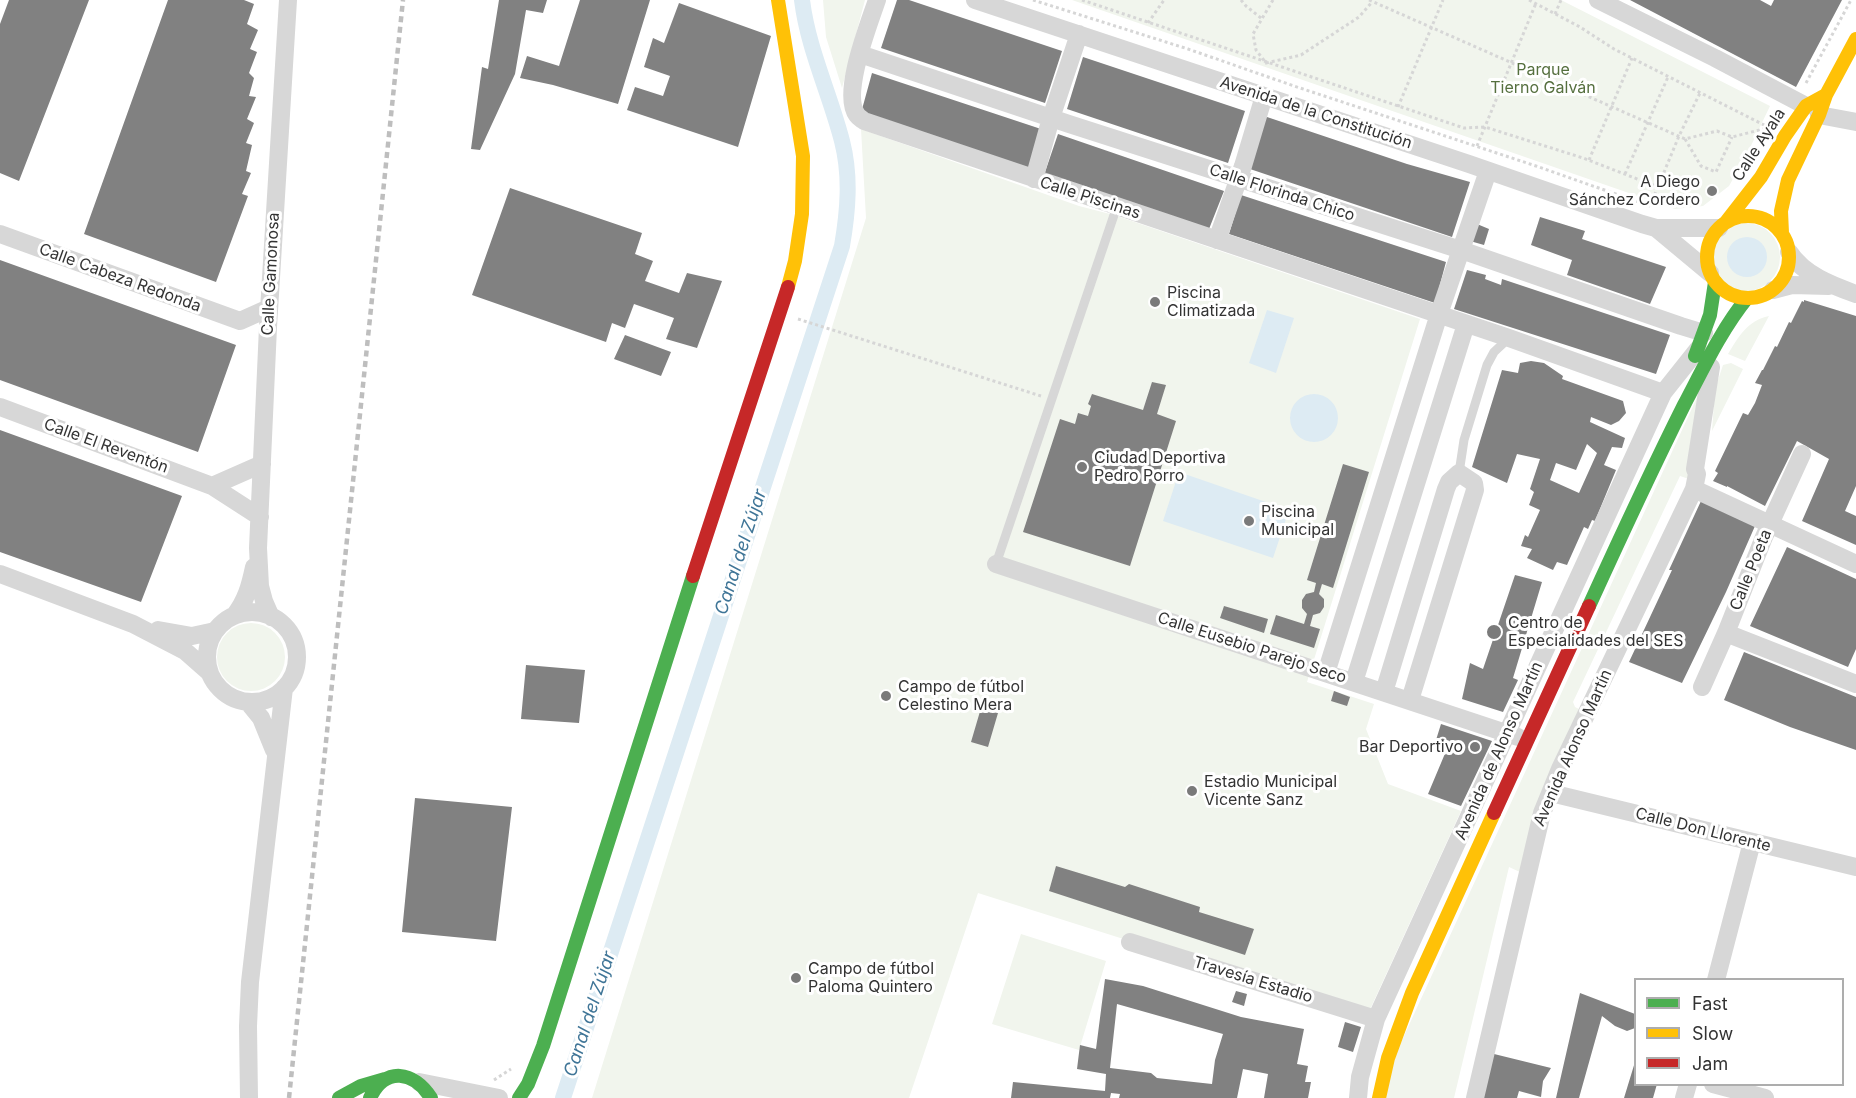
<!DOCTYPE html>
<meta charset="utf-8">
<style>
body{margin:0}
#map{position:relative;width:1856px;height:1098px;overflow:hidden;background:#fff;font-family:Inter,sans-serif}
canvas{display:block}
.legend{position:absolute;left:1634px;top:978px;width:210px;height:108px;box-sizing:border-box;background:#fff;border:2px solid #adadad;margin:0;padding:8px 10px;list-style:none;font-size:18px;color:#333}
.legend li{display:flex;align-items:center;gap:12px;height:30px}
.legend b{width:30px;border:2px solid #adadad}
</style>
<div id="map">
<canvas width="1856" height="1098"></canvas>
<ul class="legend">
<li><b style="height:8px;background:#4caf50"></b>Fast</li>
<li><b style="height:8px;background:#ffc107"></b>Slow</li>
<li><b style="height:8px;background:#c62828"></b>Jam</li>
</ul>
</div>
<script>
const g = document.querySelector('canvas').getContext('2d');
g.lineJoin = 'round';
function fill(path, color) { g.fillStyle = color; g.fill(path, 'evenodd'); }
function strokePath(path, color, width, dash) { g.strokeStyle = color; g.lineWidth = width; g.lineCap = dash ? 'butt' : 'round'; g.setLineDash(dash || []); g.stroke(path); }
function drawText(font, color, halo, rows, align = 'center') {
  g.font = font + ' Inter,sans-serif'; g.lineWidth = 6; g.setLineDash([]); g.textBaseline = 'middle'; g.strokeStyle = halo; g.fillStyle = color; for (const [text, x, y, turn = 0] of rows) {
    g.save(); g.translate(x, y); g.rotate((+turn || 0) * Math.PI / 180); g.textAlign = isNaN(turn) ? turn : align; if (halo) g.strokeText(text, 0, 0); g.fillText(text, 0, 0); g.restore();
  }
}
fill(new Path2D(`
 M823,0H865L842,88L826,37Z
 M1072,0H1561L1770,106L1747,154L1729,186L1703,206L1675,209Z
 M861,129L1079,206L1114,215L1420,319L1307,682L1374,704L1366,729L1388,784L1461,811L1367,1016L978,893L909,1098H592L866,218Z
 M1712 257a34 34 0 1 1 68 0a34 34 0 1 1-68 0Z
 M1769,316L1745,361L1728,354C1739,336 1747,321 1769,316Z
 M1731,363L1743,369L1712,431L1715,389L1723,365Z
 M1699,393L1689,479L1680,476L1573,702L1575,707L1581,710L1522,873L1509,867L1454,1098H1379L1381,1086Z
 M217 657a34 34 0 1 1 68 0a34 34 0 1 1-68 0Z
 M1021,934L1106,961L1079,1050L992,1024Z`), '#f1f5ed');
fill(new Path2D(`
 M1727 257a20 20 0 1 1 40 0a20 20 0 1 1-40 0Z
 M1267,310L1294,318L1276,373L1249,363Z
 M1290 418a24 24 0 1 1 48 0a24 24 0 1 1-48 0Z
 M1179,472L1289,510L1273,558L1163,521Z`), '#ddebf3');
strokePath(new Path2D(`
 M563,1098L842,246C848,211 851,176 842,141C830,94 808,49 802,0`), '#ddebf3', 16);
fill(new Path2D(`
 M9,0H89L19,181L0,173V24Z
 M168,0H244L254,4L247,24L258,30L250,49L257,52L249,73L254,78L249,96L256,97L247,119L254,123L246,143L252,145L246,171L251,173L242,194L248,196L216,282L84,234Z
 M499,0H547L543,13L526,10L515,74L480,150L471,149L482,67L488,69Z
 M580,0H650L618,104L553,85L520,78L527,56L559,66Z
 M897,0H909L1062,51L1045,103L881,48Z
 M1630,0H1760L1771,6L1774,0H1842L1796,87Z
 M679,3L771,36L738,147L627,110L635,87L663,96L670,76L644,67L653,38L664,43Z
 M1083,57L1245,111L1228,163L1067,109Z
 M872,73L1041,129L1029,168L861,113Z
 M1264,116L1407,164L1470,182L1452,237L1247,168Z
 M1058,134L1224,191L1209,229L1044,175Z
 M510,188L642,233L635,254L653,261L645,281L679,293L687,273L722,281L697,348L666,339L674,318L634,304L625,328L612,323L606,342L472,295Z
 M1241,195L1446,262L1435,303L1229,234Z
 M1540,217L1585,231L1582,239L1666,267L1650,304L1567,275L1572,260L1531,245Z
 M1477,224L1489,229L1484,245L1470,241Z
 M0,260L236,345L198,452L0,380Z
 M1467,270L1486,275L1485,279L1501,285L1502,279L1670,335L1656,374L1454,309Z
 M1804,300L1856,316V486L1845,511L1856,516V545L1802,521L1829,459L1797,441L1765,506L1727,486V487L1713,481L1718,473L1715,471L1743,413L1748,415L1755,403L1762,385L1755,383L1762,370H1763L1775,346L1777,347L1789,322L1791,323L1802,301L1804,302Z
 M625,335L671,352L661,376L614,359Z
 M1531,361L1544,363L1563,376L1562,379L1623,401L1626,413L1619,421L1611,425L1591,417L1590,422L1625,438L1622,448L1612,447L1604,465L1616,470L1595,521L1592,520L1588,529L1584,527L1567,565L1557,562L1553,570L1527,558L1532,549L1521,546L1525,535L1528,537L1540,510L1529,505L1534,492L1530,489L1540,459L1517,454L1507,483L1472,467L1502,370L1518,373L1520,363ZM1587,444L1597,453L1579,493L1550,480L1556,463L1576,470Z
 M1152,382L1166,385L1157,414L1176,421L1130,566L1023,532L1060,419L1075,424L1078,413L1088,416L1091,406L1088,404L1092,394L1143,410Z
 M0,430L182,496L141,602L0,552Z
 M1343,464L1369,472L1333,588L1322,584L1319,594L1324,599V607L1320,613L1313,615L1310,626L1320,629L1314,648L1270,634L1276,615L1304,624L1307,614L1302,608V600L1306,594L1314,592L1316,583L1307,580Z
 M1701,501L1755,526L1726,592L1682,683L1629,662L1672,570H1669Z
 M1787,547L1856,579V649L1848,667L1750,626Z
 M1515,575L1542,582L1513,678L1518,680L1503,712L1462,699L1470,663L1483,669Z
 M1224,606L1268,619L1264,633L1220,618Z
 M1744,652L1856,697V750L1790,727L1724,700Z
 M526,665L585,670L579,723L521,719Z
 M1334,691L1350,697L1347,706L1331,701Z
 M981,708L998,713L988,747L971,742Z
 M1441,724L1492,741L1461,806L1428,794L1449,744L1436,740Z
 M415,798L512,807L496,941L402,932Z
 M1056,866L1125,887L1129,884L1200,907L1199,912L1254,929L1245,955L1049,891Z
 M1105,979L1143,986L1241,1017L1304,1029L1297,1064L1308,1066L1305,1082H1311L1308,1098H1264L1268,1074L1243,1069L1237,1098H1119L1120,1094L1111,1093L1110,1098H1011L1013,1082L1105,1091L1106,1074L1077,1069L1080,1045L1096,1049ZM1117,1004L1223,1034L1215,1060L1212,1084L1157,1078L1151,1073L1110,1068Z
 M1236,991L1247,994L1244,1006L1232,1002Z
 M1580,993L1635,1014V1028L1627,1031L1615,1026L1602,1016L1579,1098H1556Z
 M1345,1022L1361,1027L1353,1052L1338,1047Z
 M1490,1053L1551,1068L1543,1081L1541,1097L1519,1091L1517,1098H1471Z
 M1635,1062V1084H1657L1653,1098H1624Z`), '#818181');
strokePath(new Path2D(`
 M1033,0L1188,49L1294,86L1536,166L1650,206
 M1082,0L1464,128L1485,127L1583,158L1658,187
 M1241,0L1246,6L1261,18
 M1273,0L1253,34L1256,50L1266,63L1301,55L1359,17L1372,2
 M1369,0L1685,139L1717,131L1732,137L1767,128
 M1529,0L1580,27L1614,49L1768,127
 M1555,14L1561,0
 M1148,23L1164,0
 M1806,83L1851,0
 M1398,107L1443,0
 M1685,139L1701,166L1716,172L1732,137
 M1477,146L1536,3
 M1589,160L1632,58
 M1625,174L1668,77
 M1650,206L1679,136L1700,93
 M798,319L1041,396
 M494,1080L511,1069`), '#d6d6d6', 3, [3, 3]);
strokePath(new Path2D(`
 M1459,473L1464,440L1487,365L1494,352L1509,338
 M996,564L1114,215`), '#d7d7d7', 9);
strokePath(new Path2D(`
 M877,0C869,24 841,94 857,115C859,118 862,119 864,121L1509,338L1663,393
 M975,0L1469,164L1642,224L1656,228H1719
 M1598,0L1715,58L1806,106
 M860,54L1069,124L1461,250L1681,326L1704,333
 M1819,115L1856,122
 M1034,179L1051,118L1079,34
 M1656,228L1710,273
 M0,234L240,321L269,308
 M1217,240L1243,166L1264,96
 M1789,252C1804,275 1831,285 1856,294
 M1773,290L1792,285L1829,286
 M0,407L212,486L262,464
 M212,486L260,517
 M1694,489L1856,564
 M996,564L1518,737
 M0,574L133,624L185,651L210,673
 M207 657a45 45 0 1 1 90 0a45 45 0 1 1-90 0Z
 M234,616C246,601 250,586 254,567
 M271,617L264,601L260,586L258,548L268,327L288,0
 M158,630L192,636L215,631
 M1726,633L1856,684
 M1326,673L1439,314L1488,171
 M1354,682L1466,324
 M1702,687L1726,633L1764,537L1802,454
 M1384,692L1446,489L1449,482L1459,473L1474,483L1475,490L1410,700
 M248,702L261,718L274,750
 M1551,793L1856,867
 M1130,942L1376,1019
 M1716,980L1752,842
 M419,1082L499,1098
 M1713,1084L1765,1098
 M249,1098L248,1026L250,982L284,688
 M1358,1098L1360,1077L1376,1019L1663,393L1698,349
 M1475,1098L1542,813L1560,769L1694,489L1697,474L1695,469L1711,367
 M1684,1098L1688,1084`), '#d7d7d7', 18);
strokePath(new Path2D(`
 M1695,356L1710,315L1715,282
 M1589,606C1620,538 1651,471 1684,405C1703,369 1721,330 1747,298
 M339,1098L361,1086L385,1079
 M370,1098C385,1066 414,1071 431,1098
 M519,1098L528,1084L543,1046L693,576`), '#4caf50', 14);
strokePath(new Path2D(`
 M778,0L803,156L802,214L795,261L788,287
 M1707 257a41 41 0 1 1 82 0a41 41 0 1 1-82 0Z
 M1726,222L1761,177L1785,136L1806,106L1826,95
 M1782,233L1781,211L1788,180L1819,115L1826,95L1856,39
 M1379,1098L1388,1058L1412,993L1494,813`), '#ffc107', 14);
strokePath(new Path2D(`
 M693,576L788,287
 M1494,813L1589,606`), '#c62828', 14);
strokePath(new Path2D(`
 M289,1098L403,0`), '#bebebe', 4.5, [6, 4.5]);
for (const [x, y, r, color] of [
 [1712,191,6,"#7a7a7a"],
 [1155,302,6,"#7a7a7a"],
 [1082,467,6,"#7a7a7a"],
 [1249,521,6,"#7a7a7a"],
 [1494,632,8,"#7a7a7a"],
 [886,696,6,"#7a7a7a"],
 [1475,747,6,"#7a7a7a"],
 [1192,791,6,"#7a7a7a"],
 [796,978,6,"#7a7a7a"]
]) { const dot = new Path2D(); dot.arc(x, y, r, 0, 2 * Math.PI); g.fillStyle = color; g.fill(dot); strokePath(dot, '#fff', 2); }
drawText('16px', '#56703f', '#fff', [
 ["Parque",1543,70],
 ["Tierno Galván",1543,88]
]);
drawText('16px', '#333', '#fff', [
 ["Avenida de la Constitución",1316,113,18],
 ["Calle Ayala",1759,145,-57],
 ["Calle Florinda Chico",1282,193,18],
 ["Calle Piscinas",1090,198,18],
 ["Calle Gamonosa",271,274,-87],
 ["Calle Cabeza Redonda",120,278,20],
 ["Calle El Reventón",106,446,20],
 ["Calle Poeta",1751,570,-68],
 ["Calle Eusebio Parejo Seco",1252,648,18],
 ["Avenida Alonso Martín",1573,748,-66],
 ["Avenida de Alonso Martín",1499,751,-66],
 ["Calle Don Llorente",1703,830,14],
 ["Travesía Estadio",1253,980,17]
]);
drawText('16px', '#333', '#fff', [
 ["A Diego",1700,182,"right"],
 ["Sánchez Cordero",1700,200,"right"],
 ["Piscina",1167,293],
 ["Climatizada",1167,311],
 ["Ciudad Deportiva",1094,458],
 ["Pedro Porro",1094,476],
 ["Piscina",1261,512],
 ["Municipal",1261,530],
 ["Centro de",1508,623],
 ["Especialidades del SES",1508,641],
 ["Campo de fútbol",898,687],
 ["Celestino Mera",898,705],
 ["Bar Deportivo",1463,747,"right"],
 ["Estadio Municipal",1204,782],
 ["Vicente Sanz",1204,800],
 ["Campo de fútbol",808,969],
 ["Paloma Quintero",808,987]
], 'left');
drawText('italic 18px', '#3f7597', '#fff', [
 ["Canal del Zújar",741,552,-72],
 ["Canal del Zújar",590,1014,-72]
]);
</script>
